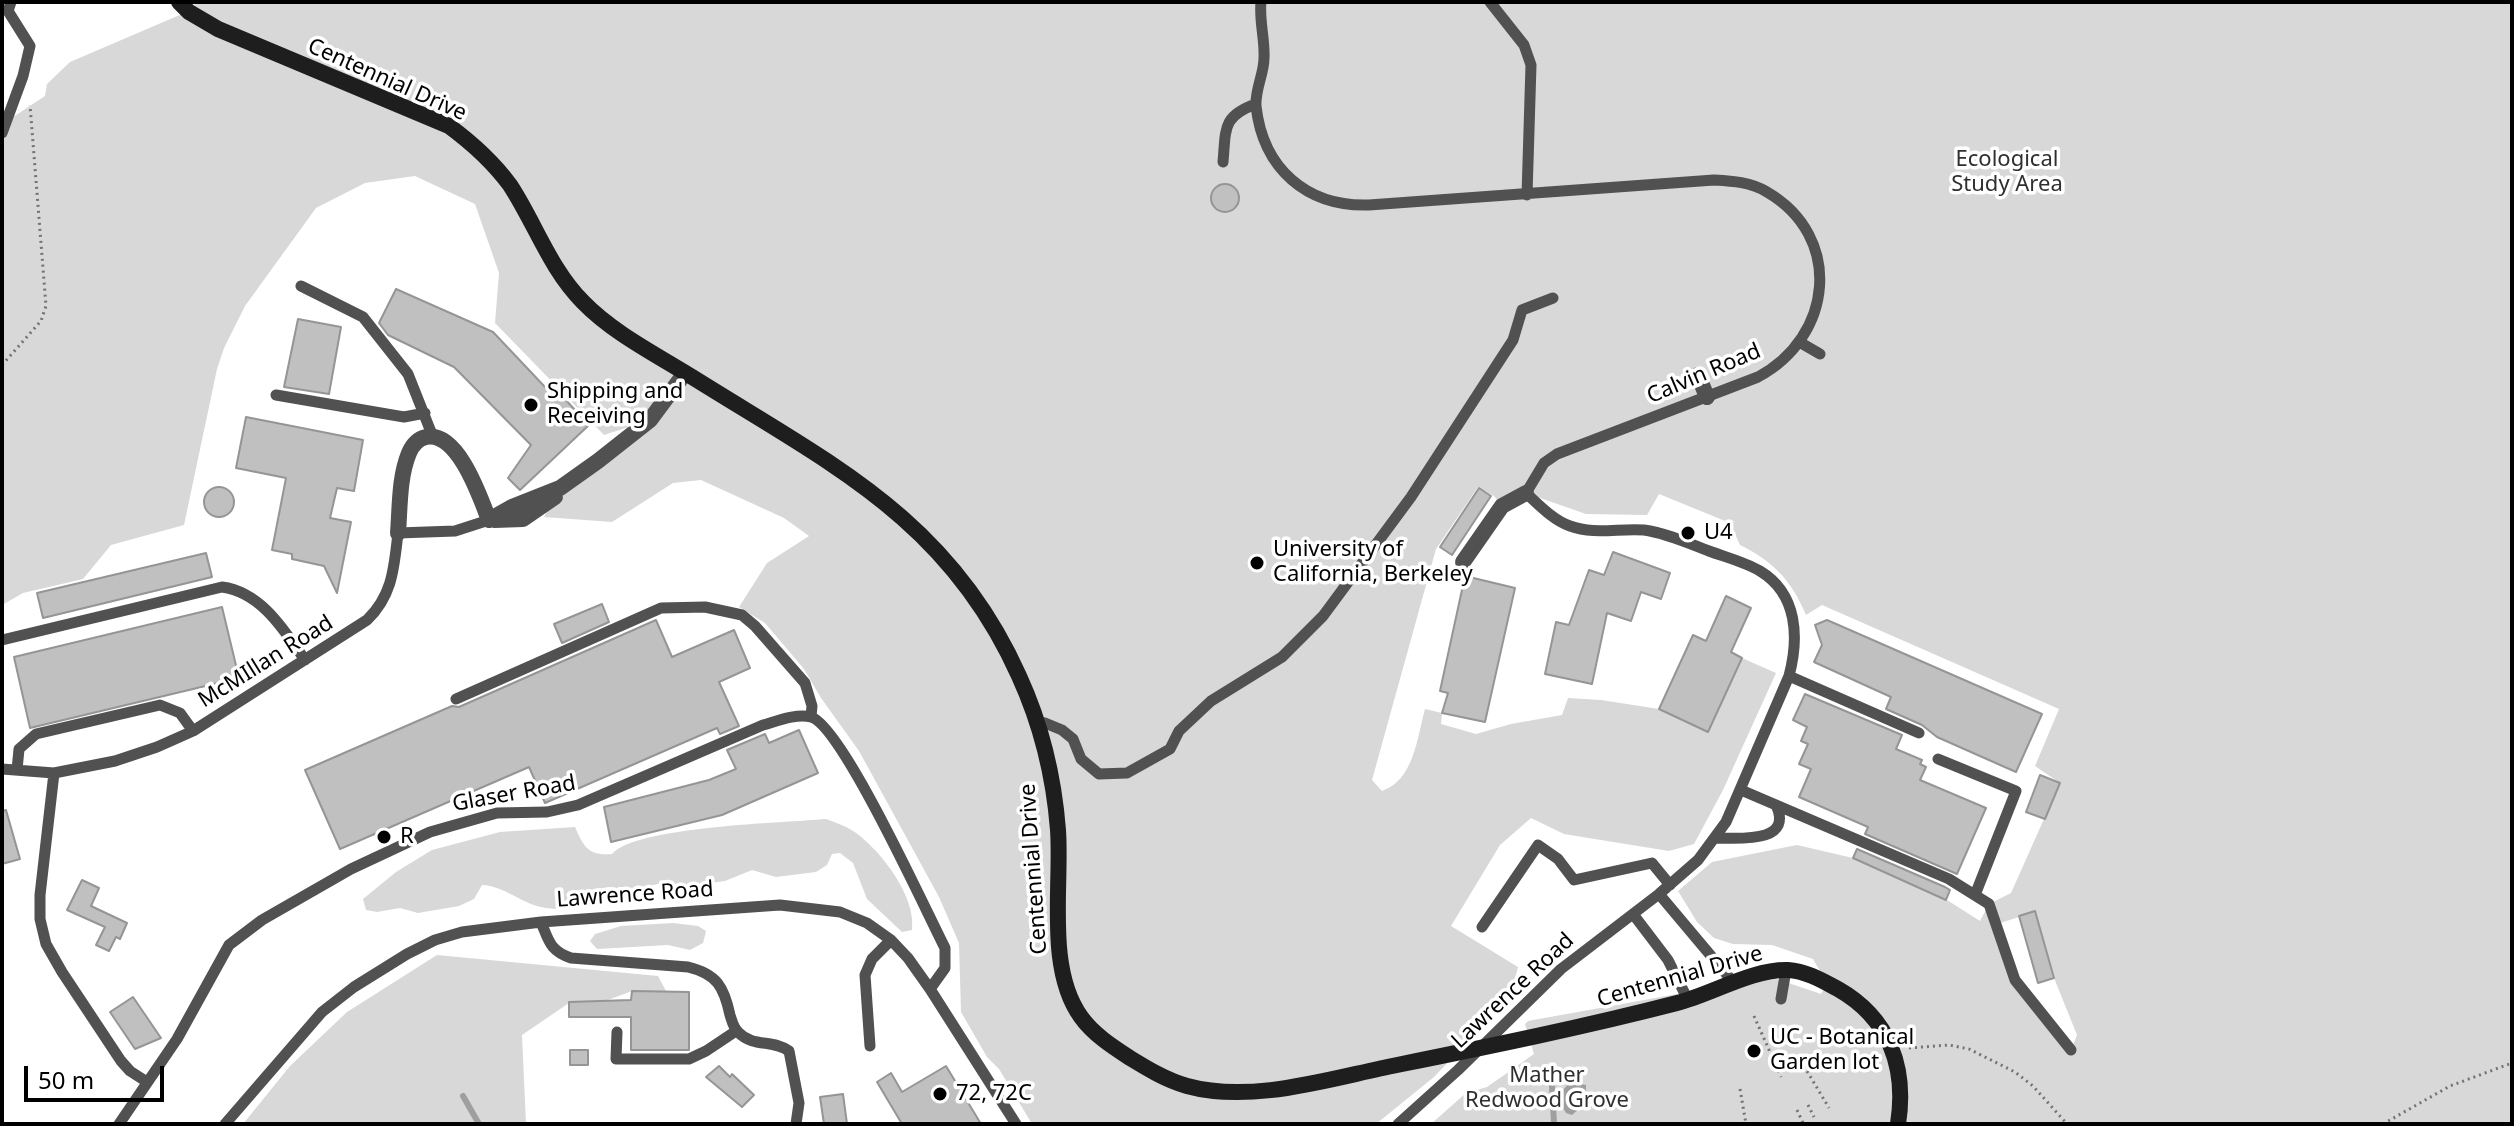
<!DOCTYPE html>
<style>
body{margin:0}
#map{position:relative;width:2514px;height:1126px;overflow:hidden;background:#fff;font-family:"Noto Sans",sans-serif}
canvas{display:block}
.frame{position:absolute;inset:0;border:4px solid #000;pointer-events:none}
.scale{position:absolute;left:24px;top:1066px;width:140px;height:36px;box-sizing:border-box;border:4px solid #000;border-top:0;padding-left:10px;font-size:24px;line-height:28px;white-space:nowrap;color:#000;-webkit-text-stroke:6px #fff;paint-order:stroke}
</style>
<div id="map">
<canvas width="2514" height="1126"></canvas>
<div class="frame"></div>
<div class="scale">50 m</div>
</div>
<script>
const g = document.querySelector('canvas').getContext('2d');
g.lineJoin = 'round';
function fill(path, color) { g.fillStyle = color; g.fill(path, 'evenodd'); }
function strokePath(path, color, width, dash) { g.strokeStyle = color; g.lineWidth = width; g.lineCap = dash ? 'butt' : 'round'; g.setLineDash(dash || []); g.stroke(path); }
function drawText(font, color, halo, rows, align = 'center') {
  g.font = font + ' "Noto Sans",sans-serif'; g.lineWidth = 7; g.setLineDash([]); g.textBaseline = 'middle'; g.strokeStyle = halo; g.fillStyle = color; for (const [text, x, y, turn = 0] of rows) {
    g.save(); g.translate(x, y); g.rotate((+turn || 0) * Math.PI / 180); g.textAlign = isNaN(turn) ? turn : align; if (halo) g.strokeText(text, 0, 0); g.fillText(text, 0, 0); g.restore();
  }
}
fill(new Path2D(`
 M197,2H2512V1124H1431L1466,1093L1487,1087L1534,1054L1525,1024L1528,1021L1771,977L1821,994L1827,983L1813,959L1772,945L1733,944L1714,938L1697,922L1678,891L1712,862L1797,845L1853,858L1947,900L1980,921L1989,904L2011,893L2060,783L2035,766L2059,709L1822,605L1806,615C1792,581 1773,561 1740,545L1730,523L1659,494L1647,515L1586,514L1526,493L1502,506L1494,496L1478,487L1436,549L1372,780L1382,791C1414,780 1417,738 1425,709L1442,713L1441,724L1476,734L1511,724L1562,715L1568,698L1601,700L1659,709L1708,731L1742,658L1776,673L1723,790L1694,844L1669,851L1564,834L1531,818L1500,845L1451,926L1518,967L1510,997L1434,1077L1376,1124H1330L1328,1122L1324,1124H1032L999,1069L987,1057L961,1012L959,943L939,897L859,751L821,698L804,669L765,623L739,607L767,563L809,536L784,518L701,480L673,483L612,522L544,517L560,488L647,421L604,435L495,323L499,273L475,204L415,176L365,183L316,208L245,306L224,348L217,369L184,525L111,545L83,579L23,593L2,605V145L13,117L45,96L47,84L70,62L189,11ZM2035,912L2054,978L2077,1035L2071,1050L2015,980L1997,924Z
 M826,819C834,822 843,825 850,829C878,846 917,896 912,930L902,932L867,899L853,863L840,853L832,854L827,865L816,872L776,877L752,870L725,881L688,886L662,883L632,890L608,887L593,892L592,906C576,907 556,911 541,907C519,902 504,886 482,885L474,899L459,906L418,913L400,908L377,912L366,910L363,899L396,872L432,850L500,832L575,827C584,847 588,856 612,854C637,826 784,823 826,819Z
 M673,923L698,926L706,931L703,943L690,950L668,945L597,949L590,941L595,934L621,926Z
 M437,955L658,976L666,991H632L608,1000L569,1003L522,1035L526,1124H243L290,1066L347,1012Z`), '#d8d8d8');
fill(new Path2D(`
 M1570,1082L1586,1085V1103L1572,1115L1566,1113L1557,1097Z`), '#9f9f9f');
strokePath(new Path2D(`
 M1551,1066L1554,1124
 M463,1096L479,1124`), '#9f9f9f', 6);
const building = new Path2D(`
 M1211 198a14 14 0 1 1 28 0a14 14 0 1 1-28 0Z
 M396,289L493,332L545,387L550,383L589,425L520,490L508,478L531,445L454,367L388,335L379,323Z
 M298,319L341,327L329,394L284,387Z
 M246,417L363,440L354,491L337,488L330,518L351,522L337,593L324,566L292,559V554L272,550L286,478L236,468Z
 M204 502a15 15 0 1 1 30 0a15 15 0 1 1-30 0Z
 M1479,488L1491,496L1452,555L1440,547Z
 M1613,552L1670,573L1661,599L1641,592L1631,621L1607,613L1592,684L1545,674L1556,622L1569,625L1589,570L1604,575Z
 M206,553L212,577L43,618L37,593Z
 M1465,576L1515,588L1485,722L1442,713L1448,693L1440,691Z
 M1726,596L1751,608L1731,652L1742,658L1708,732L1659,709L1693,635L1706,641Z
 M602,604L609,622L562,643L554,624Z
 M222,607L239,678L30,728L14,657Z
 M656,620L672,657L734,630L750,668L719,682L739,726L720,734L717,728L545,803L529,767L340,849L305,770L452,706L459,707Z
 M1827,620L2042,714L2016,772L1937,737L1922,725L1886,709L1891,697L1814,662L1822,645L1815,625Z
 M1805,694L1902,735L1896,749L1922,760L1920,764L1926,767L1920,780L1986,808L1957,874L1865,834L1868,827L1799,797L1811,769L1799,764L1808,744L1801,741L1807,727L1793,720Z
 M799,730L818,773L722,815L611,842L604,807L709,780L736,769L727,750L765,734L769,743Z
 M2040,775L2060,783L2045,819L2026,812Z
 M6,810L20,859L2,864V811Z
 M1857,849L1945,887L1950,890L1946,900L1853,858Z
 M82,880L99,888L91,906L127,923L120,939L116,937L109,951L96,945L105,927L67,910Z
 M2035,911L2054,978L2038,983L2019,916Z
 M632,991L689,992V1050H631V1017H569V1002L631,1000Z
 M133,997L161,1038L135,1049L110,1012Z
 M570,1050H588V1065H570Z
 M719,1066L730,1077L732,1074L754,1095L742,1107L706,1077Z
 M946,1066L981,1124H902L877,1082L891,1073L902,1092Z
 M843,1094L847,1124H824L820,1097Z`);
fill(building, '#c0c0c0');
strokePath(building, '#959595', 2);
strokePath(new Path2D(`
 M2,365L41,321L46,306L30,105
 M1754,1016L1781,1077
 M1909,1048L1949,1045L1969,1049L2015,1072L2033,1086L2067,1124
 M1804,1066L1829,1108
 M1740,1089L1746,1124
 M1808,1105L1814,1117
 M1797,1110L1803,1123
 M2383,1124L2450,1086L2512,1063`), '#737373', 3, [2, 4]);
strokePath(new Path2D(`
 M1261,2C1259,21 1265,39 1264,58C1264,74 1255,89 1256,106C1263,169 1307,207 1369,205L1714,180C1732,181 1751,182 1767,192C1844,237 1833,337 1758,377L1557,454L1544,463L1526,493C1539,505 1553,520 1570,526C1594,535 1619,528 1644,530C1666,533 1688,543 1709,551C1725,557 1745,562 1760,571C1798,594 1799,638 1789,676L1726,822L1698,860L1659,894L1561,969L1458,1070L1398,1124
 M1490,2L1524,45L1531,65L1527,195
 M2,133L23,76L30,46L8,11L11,2
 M1223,162C1226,129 1222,116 1256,104
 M301,286L363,317L408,374L433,437
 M1801,343L1820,354
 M276,395L404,417L425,413
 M2,640L222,587C261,592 284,630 305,660
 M1789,676L1919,733
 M456,699L661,608L705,607L742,615L755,626L805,683L812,706L811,717
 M1037,722L1045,723L1062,730L1073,739L1081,759L1099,774L1127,773L1170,749L1179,731L1211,701L1282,657L1323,616L1411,497L1513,340L1522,310L1553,298
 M1938,759L2016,791L1975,895
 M2,769L54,773L115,761L157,747L193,731L367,620C393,595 394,567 398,533L455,531L489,520
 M17,770L19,749L36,734L160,705L180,713L193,731
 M54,773L40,895V919L46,944L62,972L121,1061L130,1071L147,1082
 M1741,790L1949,879L1989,904L2015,980L2071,1050
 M1716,838C1738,838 1794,844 1776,805
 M1659,894L1733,982
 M1633,914L1668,960L1688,1000
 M541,922C549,941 550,951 571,958L688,967C717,974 724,987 730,1015C732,1021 733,1027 738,1032C753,1048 773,1039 789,1051L799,1103L796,1124
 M1482,927L1538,845L1558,859L1574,880L1652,863L1670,885
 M1781,999L1786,970
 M617,1032L616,1059H689L706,1051L736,1031
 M870,1046L865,975L872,959L891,940
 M119,1124L177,1039L229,945L262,920L351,869L430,832L497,813L547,812L578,805L763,725C777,721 797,713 811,717C842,726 926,911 945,948V968L930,989
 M225,1124L322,1012L354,987L407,954L435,940L462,932L541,922L780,905L840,912L867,923L891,940L908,958L930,989L1016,1124`), '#515151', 11);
strokePath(new Path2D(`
 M1698,375L1707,397
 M489,520L512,507L560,488L598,461L650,420L685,373
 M494,520L523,519L555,497
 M398,533C400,507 399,477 409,453C412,446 417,439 426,437C458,431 480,497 489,520
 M1463,562L1502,506L1526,493`), '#515151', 16);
strokePath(new Path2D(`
 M179,2L189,12L218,29L449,126C472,143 493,162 510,185C535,223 550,269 583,302C614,334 659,356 697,380C833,465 950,521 1019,676C1041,724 1054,778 1058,830C1062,886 1046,969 1081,1017C1093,1034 1113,1047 1130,1058C1148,1069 1166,1080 1187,1086C1253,1104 1331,1078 1397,1065C1491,1046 1584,1027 1677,1003C1712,994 1752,969 1788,970C1806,971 1823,981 1838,989C1889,1018 1907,1067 1898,1124`), '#1e1e1e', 16);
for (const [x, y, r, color] of [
 [531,405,8,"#000"],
 [1688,533,8,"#000"],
 [1257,563,8,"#000"],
 [384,837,8,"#000"],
 [1754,1051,8,"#000"],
 [940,1094,8,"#000"]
]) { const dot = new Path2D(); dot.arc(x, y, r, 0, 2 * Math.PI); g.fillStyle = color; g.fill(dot); strokePath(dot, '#fff', 3); }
drawText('22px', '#000', '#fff', [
 ["Centennial Drive",387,80,24],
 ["Calvin Road",1704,374,-23],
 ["McMIllan Road",266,662,-32],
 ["Glaser Road",514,794,-10],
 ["Centennial Drive",1034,869,-94],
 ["Lawrence Road",635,895,-4],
 ["Centennial Drive",1680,977,-16],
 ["Lawrence Road",1513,991,-43]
]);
drawText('22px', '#2f2f2f', '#fff', [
 ["Ecological",2007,160],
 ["Study Area",2007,185],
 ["Mather",1547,1076],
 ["Redwood Grove",1547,1101]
]);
drawText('22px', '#000', '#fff', [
 ["Shipping and",547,392],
 ["Receiving",547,417],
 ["U4",1704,533],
 ["University of",1273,550],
 ["California, Berkeley",1273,575],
 ["R",400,837],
 ["UC - Botanical",1770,1038],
 ["Garden lot",1770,1063],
 ["72, 72C",956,1094]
], 'left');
</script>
